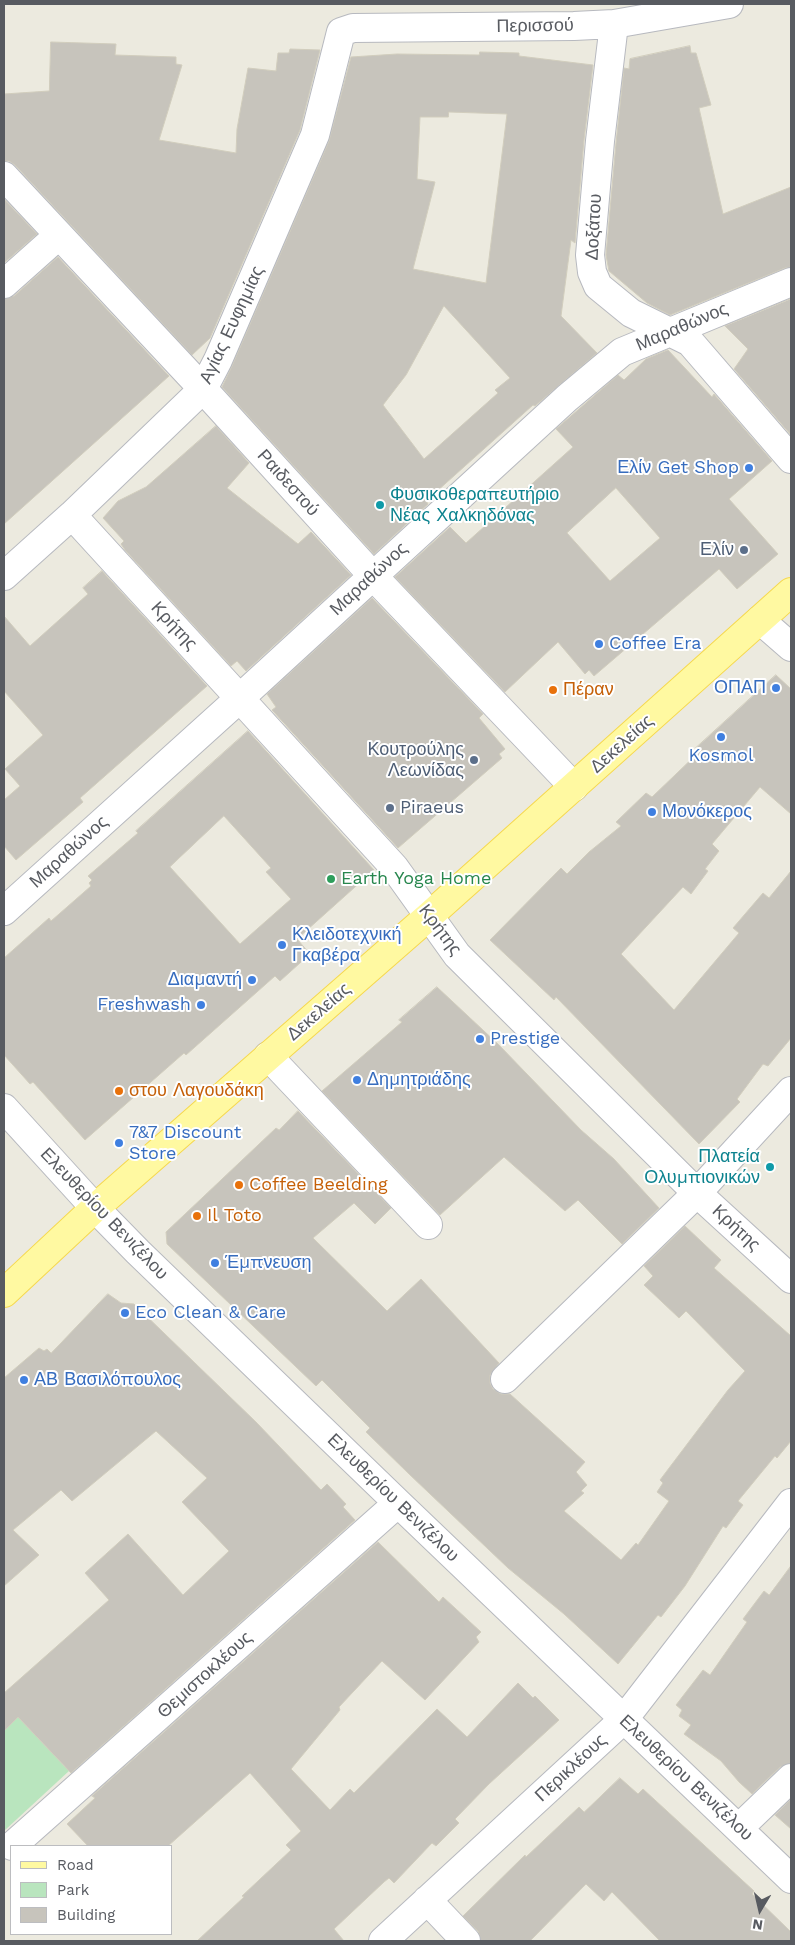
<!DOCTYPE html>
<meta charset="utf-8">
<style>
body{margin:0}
#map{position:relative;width:795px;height:1945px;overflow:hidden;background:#eceadf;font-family:"Work Sans",sans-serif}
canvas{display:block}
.frame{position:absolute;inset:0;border:5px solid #585b61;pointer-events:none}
.legend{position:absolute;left:10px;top:1845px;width:162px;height:90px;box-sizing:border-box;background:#fff;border:1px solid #bcbdc0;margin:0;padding:6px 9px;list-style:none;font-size:15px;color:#585b61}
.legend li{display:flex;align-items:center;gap:10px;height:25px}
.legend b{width:25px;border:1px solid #bcbdc0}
.north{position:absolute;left:735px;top:1885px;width:50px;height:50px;-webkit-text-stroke:4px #fff;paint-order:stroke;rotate:189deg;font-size:14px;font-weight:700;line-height:20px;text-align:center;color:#585b61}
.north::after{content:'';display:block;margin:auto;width:18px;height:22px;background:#585b61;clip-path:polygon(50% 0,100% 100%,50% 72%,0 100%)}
</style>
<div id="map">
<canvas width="795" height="1945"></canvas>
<div class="frame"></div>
<ul class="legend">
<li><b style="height:6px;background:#fff9a1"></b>Road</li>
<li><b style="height:14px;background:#b9e5be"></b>Park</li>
<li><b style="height:14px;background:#c7c4bc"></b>Building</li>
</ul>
<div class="north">N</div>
</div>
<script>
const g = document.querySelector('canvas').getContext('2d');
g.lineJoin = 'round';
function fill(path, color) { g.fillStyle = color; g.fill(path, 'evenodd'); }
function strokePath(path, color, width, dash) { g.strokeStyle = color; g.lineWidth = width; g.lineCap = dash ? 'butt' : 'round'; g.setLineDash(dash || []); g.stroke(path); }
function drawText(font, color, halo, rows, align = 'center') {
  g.font = font + ' "Work Sans",sans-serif'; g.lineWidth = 4; g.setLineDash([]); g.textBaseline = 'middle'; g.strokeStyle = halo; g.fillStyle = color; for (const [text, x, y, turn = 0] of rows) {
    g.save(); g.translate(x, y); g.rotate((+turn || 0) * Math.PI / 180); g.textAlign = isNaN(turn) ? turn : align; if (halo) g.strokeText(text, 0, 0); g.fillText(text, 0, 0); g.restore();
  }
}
fill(new Path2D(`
 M18,1717L69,1771L4,1831V1731Z`), '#b9e5be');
const building = new Path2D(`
 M51,42L116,44L115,55L176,57V64L182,65L159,140L236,153L237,129L248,68L276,71L278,53H289L290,49L320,50L300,130L210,338L192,355L15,165L9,161H4V94L49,91Z
 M690,46L691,53H696L711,105L699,108L723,214L791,187V267L785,268L670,315L647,303L609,271L606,255L616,143L624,68L629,69L630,59Z
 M480,52L519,53V56L593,65L584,140L575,243L571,240L561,316L597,353L535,406L533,405L426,501L428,504L374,554L222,387L232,366L329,141L351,57L397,54L479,55ZM449,112L507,114L486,283L413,269L435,182L417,179L420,117H448ZM444,306L510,378L495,390L498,393L424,459L383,405L406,375Z
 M4,199L37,234L4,263Z
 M58,257L169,376L4,524V299L14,296Z
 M791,299V435L734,369L748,349L725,326Z
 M668,350L712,397L714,394L772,461L729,499L778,554L737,589L719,569L594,676L589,670L585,674L558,642L505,692L395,577L450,527L466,543L573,447L556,429L618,375L624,380L646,359ZM616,488L660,538L610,581L567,533Z
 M216,426L249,463L227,488L298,544L311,532L351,575L246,671L237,661L231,666L125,550L121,544L124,541L103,518L118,501L146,487Z
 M102,571L207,686L80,798L83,802L16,860L4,846V800L20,786L5,769L43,735L4,691V616L30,646L88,594L83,588Z
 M372,598L483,714L479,718L505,749L499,754L502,758L398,848L272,710L276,707L267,694Z
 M776,675L791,689V814L760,787L712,844L719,851L705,869L708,871L691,894L683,887L621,954L674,1010L739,933L733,928L763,893L769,898L791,871V1038L768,1066L763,1064L737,1099L740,1102L699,1144L556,997L554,1000L490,940L561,868L567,874L589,852L621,826L616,822L646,793L652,797L700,751L696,748Z
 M248,731L374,870L297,939L310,954L280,981L275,976L186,1055L184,1053L85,1140L33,1082L30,1084L4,1055V958L49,918L51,921L91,886L89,883L92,880L88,876L138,833L136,831ZM224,816L271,868L266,872L291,899L240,944L170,867Z
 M437,987L499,1045L581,1130L614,1159L659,1208L622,1244L578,1200L565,1211L504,1157L440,1215L322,1091L402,1022L399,1020Z
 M298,1111L391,1208L375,1224L354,1203L313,1238L387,1311L421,1279L499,1363L490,1375V1383L493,1389L501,1394H510L585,1462L576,1472L587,1485L581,1491L584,1493L564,1511L621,1560L636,1543L638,1545L669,1501L657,1492L663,1483L660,1480L728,1390L745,1371L686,1311L679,1318L644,1285L653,1276L644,1266L685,1226L721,1260L714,1268L791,1336V1441L777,1458L775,1456L738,1501L743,1505L726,1528L723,1526L685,1586L661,1617L658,1615L618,1664L564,1614L508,1568L409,1474L366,1432L370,1428L322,1380L316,1386L167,1244L166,1232L276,1128L279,1130Z
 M108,1294L121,1303L134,1304L256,1422L321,1490L327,1484L346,1504L343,1507L355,1520L71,1773L18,1717L4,1731V1693L109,1600L85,1573L128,1534L183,1595L229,1551L182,1502L207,1478L156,1431L72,1501L61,1490L13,1530L39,1555L4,1586V1378L39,1348L44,1351L47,1349L51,1353Z
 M378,1542L439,1602L443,1597L481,1632L476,1637L479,1642L425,1700L382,1661L339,1707L340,1710L291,1769L330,1810L350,1789L354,1793L437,1709L467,1737L518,1683L533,1698L535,1696L559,1720L489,1784L455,1819L459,1823L436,1846L432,1843L394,1883L389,1878L384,1882L334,1929L344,1941H197L244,1897L242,1896L291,1850L286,1845L301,1831L250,1773L168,1846H88L67,1824L95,1798L92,1796Z
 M791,1566V1763L780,1767L752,1794L739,1782L721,1761L684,1734L691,1725L679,1716L682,1710L676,1705L703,1670L710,1675L747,1622L743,1619L764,1591L769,1595Z
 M620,1778L638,1794L643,1789L754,1891L752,1894L791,1932V1941H660L612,1892L604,1901L586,1884L530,1941H481L478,1931L463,1916L525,1855L526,1857L579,1807L584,1812Z
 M791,1799V1829L775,1815Z`);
fill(building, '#c7c4bc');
strokePath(building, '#d1cdbd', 1);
const minor = new Path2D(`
 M614,24L600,141L590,255L592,272L598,286L631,313L690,342L791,459
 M4,176L203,389L373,576L574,787
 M4,284L59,235
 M72,515L394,867L457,955L697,1193L791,1279
 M4,576L72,515L203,389L218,360L315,135L341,32L353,28L574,26L614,24L729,4
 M760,620L791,647
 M4,911L240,698L567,398L622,352L791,282
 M268,1056L428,1225
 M4,1108L95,1208L138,1252L398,1503L791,1879
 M505,1379L697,1193L791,1091
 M739,1828L791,1778
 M12,1846L398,1503
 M427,1900L466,1941
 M383,1941L624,1719L791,1503`);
const major = new Path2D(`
 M4,1293L95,1208L429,916L791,592`);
strokePath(minor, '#b7b9bf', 30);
strokePath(major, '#f6d84e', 30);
strokePath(minor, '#fff', 28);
strokePath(major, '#fff9a1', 28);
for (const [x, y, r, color] of [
 [749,468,5,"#3f7fe0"],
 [380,505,5,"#0f9aa8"],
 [744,550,5,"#5c6f8a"],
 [599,644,5,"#3f7fe0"],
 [776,688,5,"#3f7fe0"],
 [553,690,5,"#e8710a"],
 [721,737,5,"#3f7fe0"],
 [474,760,5,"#5c6f8a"],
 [390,808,5,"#5c6f8a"],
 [652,812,5,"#3f7fe0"],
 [331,879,5,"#2e9e5b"],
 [282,945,5,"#3f7fe0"],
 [252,980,5,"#3f7fe0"],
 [201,1005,5,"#3f7fe0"],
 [480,1039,5,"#3f7fe0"],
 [357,1080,5,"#3f7fe0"],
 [119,1091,5,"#e8710a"],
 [119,1143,5,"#3f7fe0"],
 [770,1167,5,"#0f9aa8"],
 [239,1185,5,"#e8710a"],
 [197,1216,5,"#e8710a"],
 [215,1263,5,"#3f7fe0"],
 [125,1313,5,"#3f7fe0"],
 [24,1380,5,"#3f7fe0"]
]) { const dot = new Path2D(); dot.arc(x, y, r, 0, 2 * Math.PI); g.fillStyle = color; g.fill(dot); strokePath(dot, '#fff', 2); }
drawText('18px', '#585b61', '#fff', [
 ["Περισσού",535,26,-1],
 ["Δοξάτου",594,227,-87],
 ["Αγίας Ευφημίας",232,325,-65],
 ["Μαραθώνος",682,327,-23],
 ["Ραιδεστού",288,483,48],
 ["Μαραθώνος",369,579,-43],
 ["Κρήτης",174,626,47],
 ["Δεκελείας",622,744,-42],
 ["Μαραθώνος",69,852,-42],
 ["Κρήτης",440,930,53],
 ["Δεκελείας",319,1012,-41],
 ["Ελευθερίου Βενιζέλου",104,1214,46],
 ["Κρήτης",736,1228,43],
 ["Ελευθερίου Βενιζέλου",393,1498,44],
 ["Θεμιστοκλέους",205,1675,-42],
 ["Περικλέους",571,1768,-43],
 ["Ελευθερίου Βενιζέλου",686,1778,43]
]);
drawText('18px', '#366cbe', '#fff', [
 ["Ελίν Get Shop",739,468,"right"],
 ["Coffee Era",609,644],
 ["ΟΠΑΠ",766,688,"right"],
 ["Kosmol",721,756,"center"],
 ["Μονόκερος",662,812],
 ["Κλειδοτεχνική",292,935],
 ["Γκαβέρα",292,956],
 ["Διαμαντή",242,980,"right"],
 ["Freshwash",191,1005,"right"],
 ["Prestige",490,1039],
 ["Δημητριάδης",367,1080],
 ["7&7 Discount",129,1133],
 ["Store",129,1154],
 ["Έμπνευση",225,1263],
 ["Eco Clean & Care",135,1313],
 ["ΑΒ Βασιλόπουλος",34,1380]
], 'left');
drawText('18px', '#0d838f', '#fff', [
 ["Φυσικοθεραπευτήριο",390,495],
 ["Νέας Χαλκηδόνας",390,516],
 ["Πλατεία",760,1157,"right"],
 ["Ολυμπιονικών",760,1178,"right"]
], 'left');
drawText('18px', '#4e5e75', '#fff', [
 ["Ελίν",734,550],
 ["Κουτρούλης",464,750],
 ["Λεωνίδας",464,771],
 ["Piraeus",400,808,"left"]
], 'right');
drawText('18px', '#c56008', '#fff', [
 ["Πέραν",563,690],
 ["στου Λαγουδάκη",129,1091],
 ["Coffee Beelding",249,1185],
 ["Il Toto",207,1216]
], 'left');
drawText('18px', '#27864d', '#fff', [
 ["Earth Yoga Home",341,879]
], 'left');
</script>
